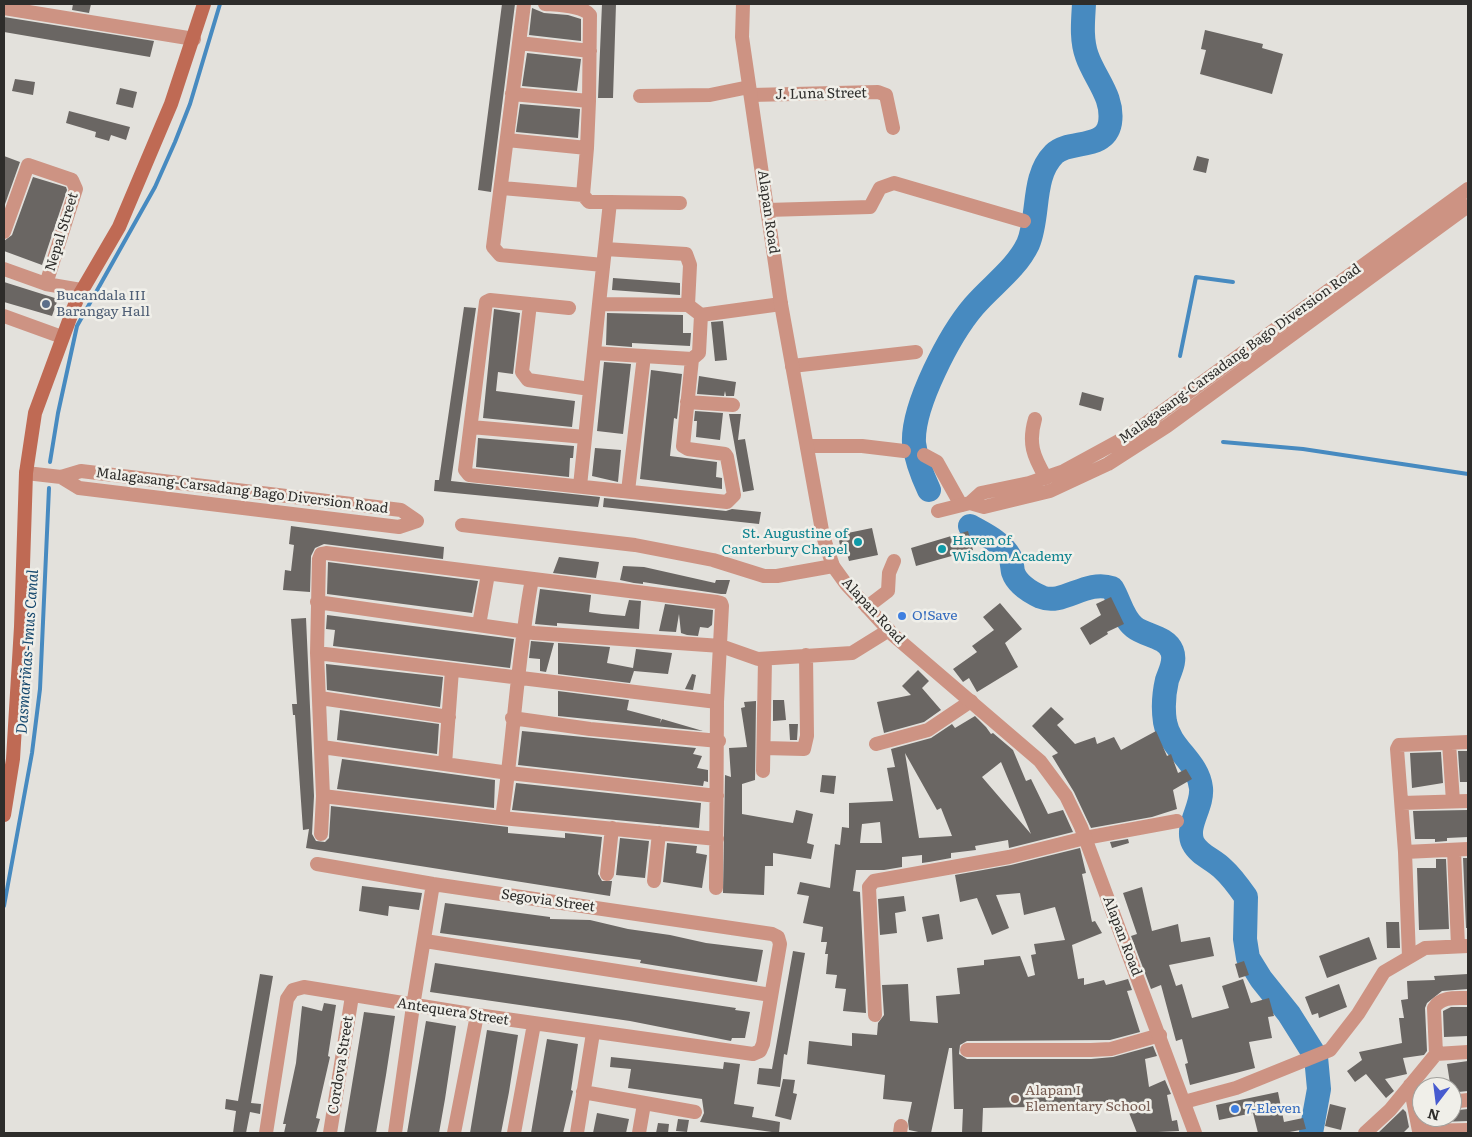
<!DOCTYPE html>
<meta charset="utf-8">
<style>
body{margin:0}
#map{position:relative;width:1472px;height:1137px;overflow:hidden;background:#e3e1dc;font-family:Literata,serif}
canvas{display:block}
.frame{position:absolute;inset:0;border:5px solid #2e2d2b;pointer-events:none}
.north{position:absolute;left:1412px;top:1077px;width:50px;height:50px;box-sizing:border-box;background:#f0efe9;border:1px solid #a2a19d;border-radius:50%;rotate:195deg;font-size:14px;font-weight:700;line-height:20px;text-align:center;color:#2e2d2b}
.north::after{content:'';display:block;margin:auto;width:18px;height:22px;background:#475bcf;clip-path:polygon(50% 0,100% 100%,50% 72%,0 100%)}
</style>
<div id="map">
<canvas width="1472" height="1137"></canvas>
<div class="frame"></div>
<div class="north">N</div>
</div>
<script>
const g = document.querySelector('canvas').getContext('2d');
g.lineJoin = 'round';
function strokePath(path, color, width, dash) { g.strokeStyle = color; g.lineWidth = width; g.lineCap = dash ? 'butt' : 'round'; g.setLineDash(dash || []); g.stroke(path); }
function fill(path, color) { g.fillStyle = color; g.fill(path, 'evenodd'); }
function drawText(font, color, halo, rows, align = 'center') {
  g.font = font + ' Literata,serif'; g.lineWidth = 5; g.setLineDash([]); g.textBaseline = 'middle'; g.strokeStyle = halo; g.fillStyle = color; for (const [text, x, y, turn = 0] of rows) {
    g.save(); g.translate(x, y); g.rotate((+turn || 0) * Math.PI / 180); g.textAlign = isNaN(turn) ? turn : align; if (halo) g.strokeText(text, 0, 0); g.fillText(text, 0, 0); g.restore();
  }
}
strokePath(new Path2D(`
 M1180,356L1196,277L1233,282
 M1223,442L1303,449L1468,474
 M50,462L58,413L77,326L155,187L175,142L190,104L220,4
 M4,906L32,753L40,689L49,488`), '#478ac0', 4);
strokePath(new Path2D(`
 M929,490C922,475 916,459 914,443C912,406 950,334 974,306C992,285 1016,269 1028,244C1040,216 1031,177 1054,154C1069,139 1105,151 1110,123C1114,97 1095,79 1087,56C1081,40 1083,21 1084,4
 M970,526C984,534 1002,542 1010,557C1012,561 1012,567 1013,572C1017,584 1030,592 1041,597C1063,606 1086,579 1112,588C1120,601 1122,617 1134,627C1145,636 1166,636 1172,651C1176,661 1170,671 1167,680C1164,693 1163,709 1165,722C1170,749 1198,761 1201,788C1203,807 1185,826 1193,843C1199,855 1213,859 1222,868C1231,876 1239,887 1246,897L1245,939L1248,958L1261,979L1289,1014L1316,1057L1319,1089L1311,1133`), '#478ac0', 24);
fill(new Path2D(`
 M73,4H91L89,13L72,10Z
 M502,4H515L491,192L478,190Z
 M602,4H616L613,98H598Z
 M532,8L544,13L568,15L581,19V41L529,35Z
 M4,17L154,41L150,57L4,32Z
 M1205,30L1263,44L1262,48L1283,54L1272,94L1200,74L1206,50L1201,49Z
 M527,53L581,59L577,91L522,86Z
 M15,79L35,82L33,95L12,91Z
 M120,88L137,92L133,108L116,104Z
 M520,104L580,109L578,138L516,132Z
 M69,111L130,127L126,140L111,135L109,141L95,137L96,132L66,123Z
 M4,156L20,162L4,207Z
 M1197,156L1209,159L1206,173L1193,170Z
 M33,177L66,187L67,190L42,265L4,251V241L12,235Z
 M613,278L680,283V295L612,290Z
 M4,282L58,299L52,316L4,302Z
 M464,307L476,308L451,481L600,497L598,507L434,491L435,480H439Z
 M494,309L520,313L513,374L498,372L496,391L575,401L572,427L483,418Z
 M607,313L683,315V333H691L690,346L632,343V347L606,345Z
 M723,321L727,360L715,361L711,322Z
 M604,362L631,364L623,434L597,431Z
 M651,370L682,374L677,419L674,418L670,456L717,462L716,477L722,478V489L640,479Z
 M699,376L736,382L734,396H726L725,391L724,396L697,394Z
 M1082,392L1104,398L1101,411L1079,405Z
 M695,411L723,413L720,440L696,437L697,421H694Z
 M729,414H741L738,440L745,439L754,490L743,492Z
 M478,438L574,446L573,458H570L569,477L476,467Z
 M595,448L621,450L618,482L592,476Z
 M604,498L726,511L732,509L761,512L759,524L603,507Z
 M291,526L444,547L443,559L324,544L315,548L311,556L310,592L283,590L285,570L291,571L294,545L289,544Z
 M872,528L878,555L849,561L846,550L841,551L838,535Z
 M968,531L973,550L916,566L911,548Z
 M559,557L599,562L596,578L553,573Z
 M328,562L478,581L472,613L327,594Z
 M623,566L644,567L715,583L716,580H730L726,594H721L643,582V584L634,583L620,580Z
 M540,589L591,595L589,612L602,614L625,616L629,600L641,601L639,629L557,623V626L535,624Z
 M1111,597L1124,624L1107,632L1108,634L1090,645L1080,628L1101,615L1096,604Z
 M1000,603L1022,629L1005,643L1018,667L977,692L969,678L963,682L953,669L977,652L972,646L994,630L983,617Z
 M665,604L713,610L712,625L708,628L700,627L698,636L687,635L681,633L679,614L676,632L659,631Z
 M327,615L514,639L510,668L333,646L335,630L326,629Z
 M306,618L314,796L312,834L316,841L325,842L329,838L331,806L508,827V833L565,838V833L602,837L598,874L602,881H612L610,896L306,848L309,829L303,830L295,715H293L292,704H297L291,619Z
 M531,641L554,643L546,672L540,671V659L529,658Z
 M558,643L610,647L607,663L633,668L636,649L672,653L668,674L634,671L630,683L558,674Z
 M326,664L443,677L440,707L327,690Z
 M918,670L929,681L922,688L941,710L924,722L884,733L877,702L911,695L902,686Z
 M692,674L696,675L693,690L685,689Z
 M558,691L629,700L627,710L661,719L660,723L662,719L703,731L558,716Z
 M773,700H784L786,720L773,721Z
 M756,701L755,780L742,784V814L793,823L796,810L813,814L807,843L814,845L811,859L773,853V866H765L764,895L723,893L725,775L731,777L729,748L747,747L741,708L745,707L744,702Z
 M1051,707L1064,719L1057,725L1075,744L1095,737L1097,744L1114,737L1121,750L1156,731L1167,756L1171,754L1178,773L1186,769L1192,779L1173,790L1177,809L1152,817L1091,828L1074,792L1052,756L1058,753L1032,726Z
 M340,710L439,724L437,754L337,740Z
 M975,716L986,727L991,734L993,733L1013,750L1026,781L1031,779L1048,814L1063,810L1073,832L1009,848L1008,840L975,846L976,850L951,853V858L929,862L922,863V855L902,857V867L884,870H856L853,891L860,892L866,1013L843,1011L846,989L835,988L837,975L826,974L828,954H825L827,942H821L823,927L803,923L809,896L797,894L800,882L830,888L835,844L840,845L842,827L849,828V803L893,801L887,768L895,767L891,749L931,738L952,724L955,728ZM905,753L937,810L941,808L952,836L919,838ZM1001,762L1031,834L982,777ZM880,822L882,843H860L862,824Z
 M789,724H798L797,740H790Z
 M522,731L696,748L693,754L702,756L697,768L708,770V782L704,781L703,786L518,765Z
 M1458,751H1468V782H1460Z
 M1441,752L1443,783L1412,788L1410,753Z
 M342,759L495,780L494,808L337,789Z
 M822,775L836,776L834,794L820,792Z
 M516,783L701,803L699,828L512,810Z
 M1468,810V837L1447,838V841L1435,842V839H1415L1413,811Z
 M620,838L649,841L645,878L616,875Z
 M1128,839L1129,843L1112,848L1110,842Z
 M667,843L697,846L696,853L707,855L702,888L663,882Z
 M1080,848L1086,873L1082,874L1092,922L1095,921L1102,933L1072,945L1078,979L1084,978V985L1104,980L1106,985L1128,979L1132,990L1127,991L1140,1032L1110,1040L967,1041L960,1045L959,1054L967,1059H1091L1113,1057L1153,1046L1157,1056L1145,1059L1149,1087L1165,1080L1171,1094L1167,1095L1172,1121L1177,1120L1179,1131L1137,1133L1126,1105L983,1108L982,1133H962L963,1109H954L952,1048H949L931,1133H923L909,1130L908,1121L912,1102L883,1099L885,1075L807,1064L809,1041L852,1046V1033L877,1035L878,1023L884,1015L882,985L908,984L910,1021L938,1023L936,996L960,994L957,968L984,965V960L1020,956L1028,977L1035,975L1031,955L1036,954L1034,944L1065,940L1055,907L1024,915L1020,893L996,895L1009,928L992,935L977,898L960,902L955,875L1011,865Z
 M1463,858H1468V928H1466Z
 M1436,859H1446L1449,929L1419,930L1417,868H1436Z
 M362,886L422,893L419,910L389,906L388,916L359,911Z
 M1142,887L1152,931L1178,924L1181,942L1210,937L1214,956L1169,965L1176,986L1182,984L1192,1018L1229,1008L1222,986L1243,979L1251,1003L1269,998L1274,1016L1268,1017L1272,1038L1249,1042L1255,1068L1190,1085L1185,1064L1188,1063L1182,1039L1176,1041L1161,985L1151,989L1131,936L1137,934L1123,893Z
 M904,896L906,911L895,913L897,933L880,935L878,899Z
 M445,903L550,917V919L590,920L628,929L670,935L706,943L763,950L757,982L640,963L641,960L440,933Z
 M939,914L943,939L927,942L922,917Z
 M1386,922H1399L1400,948H1387Z
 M1369,937L1377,959L1327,978L1319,956Z
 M793,951L805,953L787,1055L784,1054L780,1087L757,1084L759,1068L772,1069Z
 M1244,961L1249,975L1239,978L1235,964Z
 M435,963L736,1008L735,1010L750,1012L745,1038H732L731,1041L630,1021L430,992Z
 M260,974L273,976L251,1103L261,1104L260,1114L250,1112L246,1133H233L236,1111L225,1109L226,1099L238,1101Z
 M1468,974V989L1442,991L1427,1003L1425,1008L1427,1051L1424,1055L1403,1058L1407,1074L1385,1079L1394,1091L1386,1098L1366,1074L1355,1082L1347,1071L1362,1060L1359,1052L1402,1043L1399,1018H1404L1401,1000L1408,999L1407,981L1435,980L1434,976Z
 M1339,984L1347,1007L1319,1018L1318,1013L1312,1015L1305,997Z
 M324,1003L336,1005L328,1056L330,1057L316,1118L320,1119L316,1133H284L286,1124H283L296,1063L302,1006L322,1011Z
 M1451,1007H1468V1036L1444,1037L1443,1011Z
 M364,1012L395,1016L386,1075L376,1133H344Z
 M426,1021L456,1026L445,1099L439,1133H407Z
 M487,1030L518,1035L509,1092L501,1133H470Z
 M547,1039L578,1044L571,1090L573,1091L563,1133H531Z
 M611,1057L723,1069L724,1062L740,1064L734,1104L754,1107L752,1117L780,1122L779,1133L700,1122L704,1113L702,1099L628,1088L631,1069L610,1067Z
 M1468,1061V1091L1458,1092L1452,1096L1447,1064Z
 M783,1079L795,1080L793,1093L797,1094L791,1120L775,1116Z
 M1278,1092L1284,1122L1303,1118L1306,1129L1284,1133H1258L1253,1113L1219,1120L1216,1105Z
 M1330,1104L1346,1108L1341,1130L1325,1126Z
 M1453,1107L1459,1110L1468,1109V1121L1440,1122V1117H1452Z
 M1403,1109L1406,1112L1409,1127L1403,1133H1378Z
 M597,1113L629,1119L626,1133H593Z
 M678,1119L689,1120L687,1132L676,1131Z
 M658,1123L669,1124L668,1133H656Z`), '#6a6663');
strokePath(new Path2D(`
 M524,4L493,247L500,255L603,265
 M545,4C558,5 582,5 590,15L589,101
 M4,8L194,39
 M519,43L590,51
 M512,94L589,101L587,148
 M751,95L878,92L886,95L893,128
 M640,96L710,95L749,87
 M507,140L587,148L583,195
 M502,188L583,195L589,202H610L599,304
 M610,202L680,203
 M767,210L870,207L880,188L894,183L1024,221
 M4,232L28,165L72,180L76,189L46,284
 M605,249L686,254L690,265L688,305
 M4,269L46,284L81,290
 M530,304L522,372L528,380L590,389
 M569,308L490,300L486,302L465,470L469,475L727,502L734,495L727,457L725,454L688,449L683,446L692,359L699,353L701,315
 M594,353L692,359
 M792,366L916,352
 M687,402L733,405
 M1035,419C1028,443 1033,456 1046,478
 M471,427L585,437
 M807,446H862L904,451
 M924,455L937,462L961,505
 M580,486L599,304L688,305L701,315L781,304
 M628,491L644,356
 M462,525L635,545L713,560L764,576H777L833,566
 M317,602L534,633L721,646L758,659L852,653L889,630
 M867,607L888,591L889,573L894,561
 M479,625L488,574
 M317,653L717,702
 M320,698L449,717
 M512,718L590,729L719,741
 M1449,743L1453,801
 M876,744L928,730L971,701
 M322,747L509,773L717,796
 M764,748L804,749L807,736L806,655
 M445,764L452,670
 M763,771L765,659
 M323,796L502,818L717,839
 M1402,803L1468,801
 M502,818C514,738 517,658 532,579
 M321,834L323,796L317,653L319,559L321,554L326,553L717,602L721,603L722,606L717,702L716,888
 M1454,850L1458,946
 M1405,852L1468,849
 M607,874L612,828
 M654,881L659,833
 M425,941L771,995
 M1409,957L1405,852L1397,749L1399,745L1468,742
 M875,1015L869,887L874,881L1009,857L1085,838L1177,821
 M967,1050H1091L1111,1049L1160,1035
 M1436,1054L1434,1008C1441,996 1456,998 1468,998
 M1410,1085L1419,1131L1468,1130
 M583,1092L695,1112
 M1459,1101L1468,1100
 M1184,1102L1236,1088L1330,1050L1358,1014L1384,972L1425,948L1468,946
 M266,1133L287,999L293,990L304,987L477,1015L753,1054L760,1051L763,1044L780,944L778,937L772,934L433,884L317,864
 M330,1133L352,996
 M395,1133L413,1006L433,884
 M454,1133L477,1015
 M514,1133L534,1024
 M577,1133L593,1033
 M639,1133L644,1104
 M900,1133L901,1126
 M1365,1133L1390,1110L1436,1054L1468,1052`), '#cd9383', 14);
strokePath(new Path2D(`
 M743,4L742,37L781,304L823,536L833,566L846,584L893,635L1040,761L1066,796L1081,827L1195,1133
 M4,316L62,337
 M26,473L61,477L79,488L399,527L417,521
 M61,477L81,471L401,510L417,521
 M970,503L984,507L1050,491L1108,464L1167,426L1468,206
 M938,511L970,503L981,493L1029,483L1064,471L1130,435L1468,189`), '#cd9383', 14);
strokePath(new Path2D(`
 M4,815L13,759L21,627L26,473L35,413L77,299L119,227L171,104L204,4`), '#bf6a54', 14);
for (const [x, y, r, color] of [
 [46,304,5,"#5c6f8a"],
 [858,542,5,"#0f9aa8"],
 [942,549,5,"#0f9aa8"],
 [902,616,5,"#3f7fe0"],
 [1015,1099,5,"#8d6e63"],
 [1235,1109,5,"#3f7fe0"]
]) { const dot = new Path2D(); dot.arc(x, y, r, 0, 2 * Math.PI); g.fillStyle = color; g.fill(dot); strokePath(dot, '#f0efe9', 2); }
drawText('14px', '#2e2d2b', '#f0efe9', [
 ["J. Luna Street",821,94,-1],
 ["Alapan Road",768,212,82],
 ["Nepal Street",62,232,-73],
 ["Malagasang-Carsadang Bago Diversion Road",1240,354,-36],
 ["Malagasang-Carsadang Bago Diversion Road",242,491,7],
 ["Alapan Road",873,611,47],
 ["Segovia Street",548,901,8],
 ["Alapan Road",1122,936,69],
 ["Antequera Street",453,1012,9],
 ["Cordova Street",341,1065,-81]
]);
drawText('14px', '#4e5e75', '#f0efe9', [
 ["Bucandala III",56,296],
 ["Barangay Hall",56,312]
], 'left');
drawText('14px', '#0d838f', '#f0efe9', [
 ["St. Augustine of",848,534],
 ["Canterbury Chapel",848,550],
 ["Haven of",952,541,"left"],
 ["Wisdom Academy",952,557,"left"]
], 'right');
drawText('14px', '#366cbe', '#f0efe9', [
 ["O!Save",912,616],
 ["7-Eleven",1245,1109]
], 'left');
drawText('14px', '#785e54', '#f0efe9', [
 ["Alapan I",1025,1091],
 ["Elementary School",1025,1107]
], 'left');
drawText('italic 15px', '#17496e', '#f0efe9', [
 ["Dasmariñas-Imus Canal",28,652,-86]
]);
</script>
